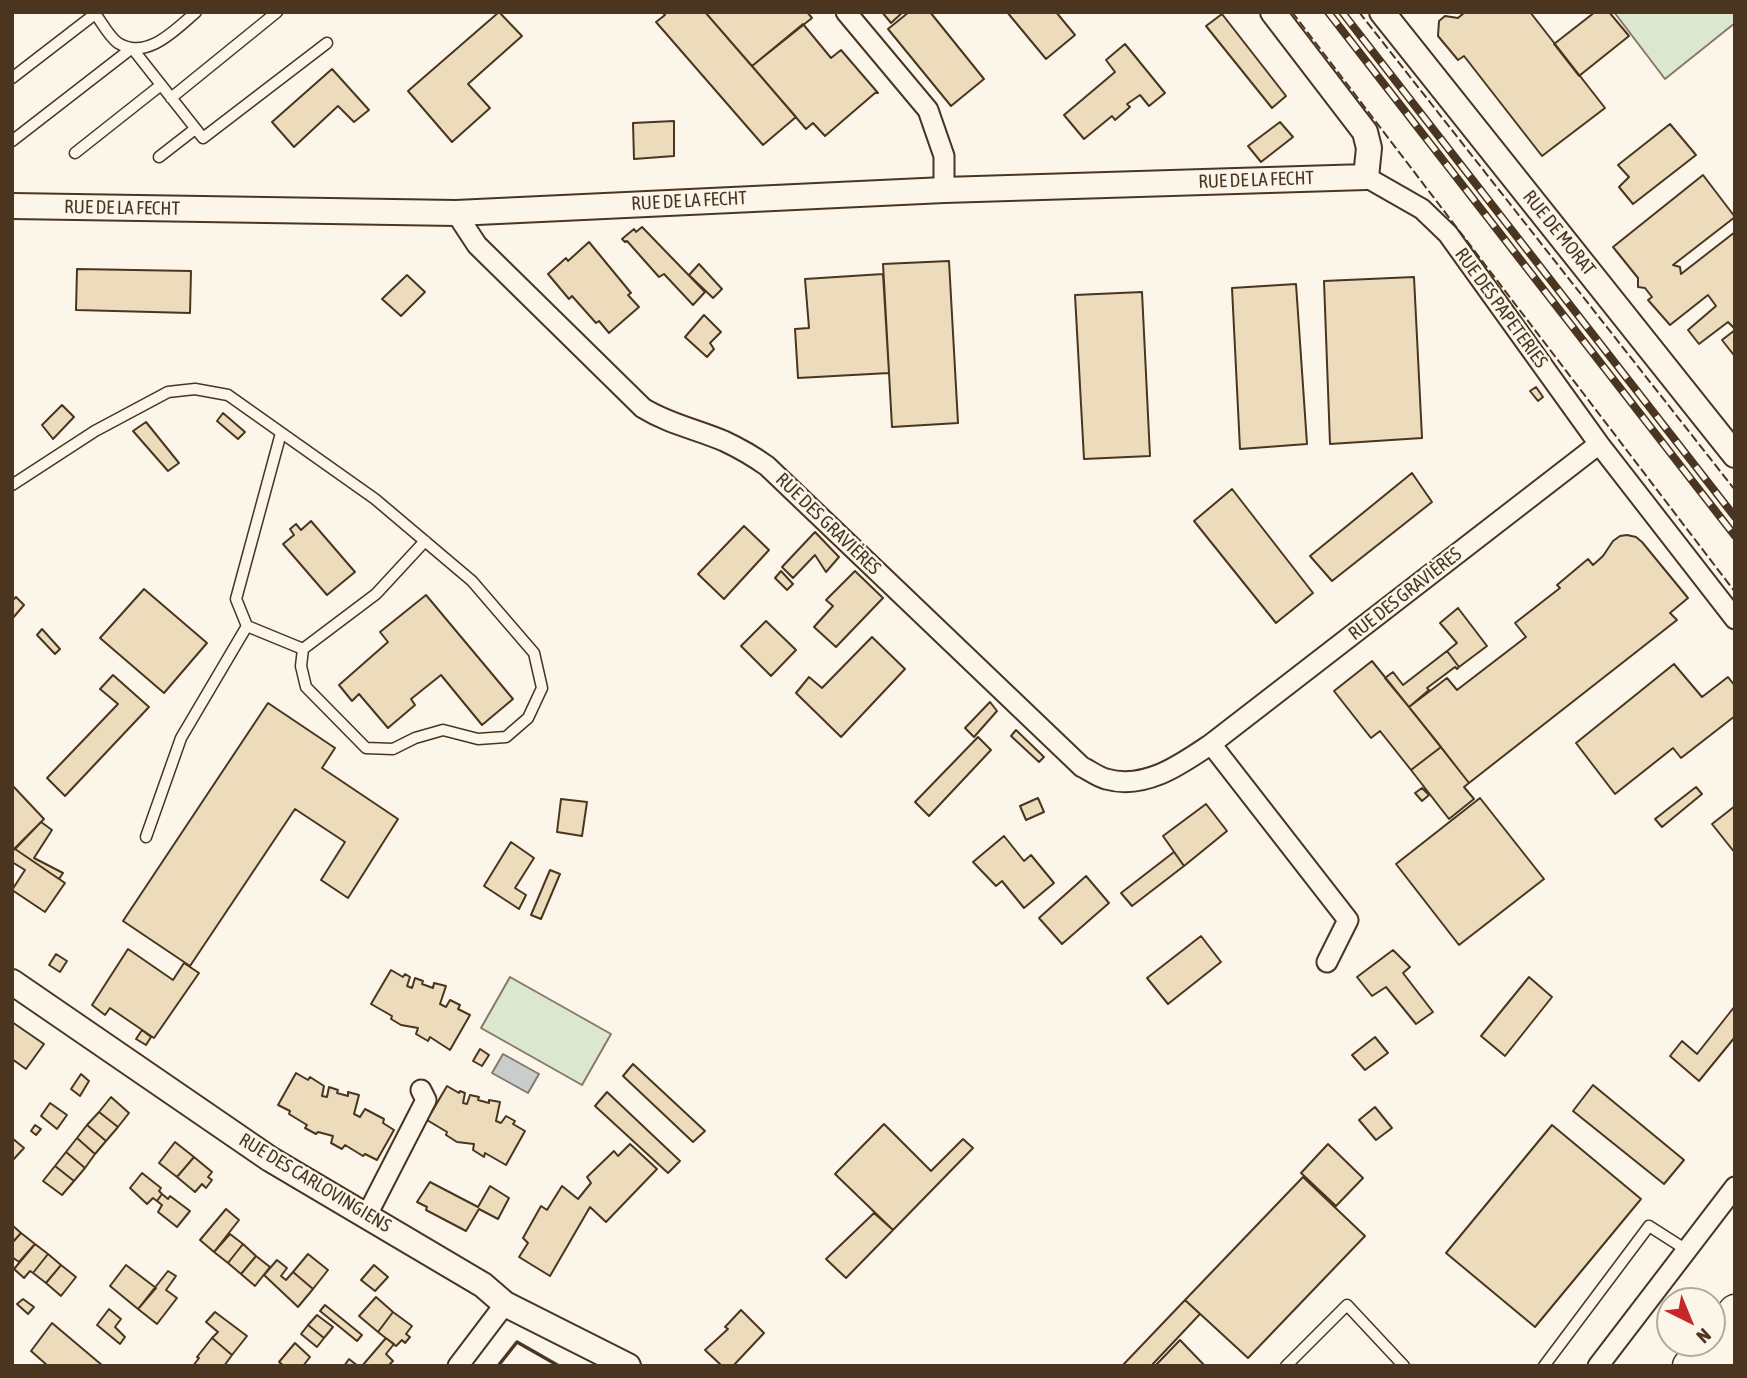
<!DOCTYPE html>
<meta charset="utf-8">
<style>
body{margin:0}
#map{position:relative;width:1747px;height:1378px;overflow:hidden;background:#fbf6e9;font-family:"Asap Condensed",sans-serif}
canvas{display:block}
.frame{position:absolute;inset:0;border:14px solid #4a3520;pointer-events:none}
.north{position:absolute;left:1656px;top:1287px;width:70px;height:70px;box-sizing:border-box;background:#fbf6e9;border:2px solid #b4a999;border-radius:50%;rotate:137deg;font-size:19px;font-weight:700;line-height:28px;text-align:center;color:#4a3520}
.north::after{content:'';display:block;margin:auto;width:24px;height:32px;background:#c62828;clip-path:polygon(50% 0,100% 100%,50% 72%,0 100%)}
</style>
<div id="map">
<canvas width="1747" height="1378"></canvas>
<div class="frame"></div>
<div class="north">N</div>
</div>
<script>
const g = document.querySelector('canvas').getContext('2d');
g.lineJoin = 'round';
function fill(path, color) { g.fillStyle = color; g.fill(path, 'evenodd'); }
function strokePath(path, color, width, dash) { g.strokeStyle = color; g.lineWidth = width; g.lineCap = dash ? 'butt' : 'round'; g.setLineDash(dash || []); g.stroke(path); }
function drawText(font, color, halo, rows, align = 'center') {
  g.font = font + ' "Asap Condensed",sans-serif'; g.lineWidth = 5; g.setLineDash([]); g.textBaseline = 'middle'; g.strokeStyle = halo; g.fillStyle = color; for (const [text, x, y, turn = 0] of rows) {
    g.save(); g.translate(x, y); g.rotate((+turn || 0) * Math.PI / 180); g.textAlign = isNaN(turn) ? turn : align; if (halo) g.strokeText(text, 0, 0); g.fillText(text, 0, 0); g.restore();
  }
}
const green = new Path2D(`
 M1614,12H1735V23L1665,79Z
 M510,977L611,1034L582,1085L481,1028Z`);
fill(green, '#dce7d0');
strokePath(green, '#887966', 2);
const water = new Path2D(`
 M503,1054L539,1074L528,1093L492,1073Z`);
fill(water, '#c9cecd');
strokePath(water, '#887966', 2);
const building = new Path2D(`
 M499,12L522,36L468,84L490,108L452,142L408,91Z
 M662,12H705L796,117L763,145L656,22L665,15Z
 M705,12H807L812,18L752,66Z
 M882,12H903L891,23Z
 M909,12H930L984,79L951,106L888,29Z
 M1007,12H1056L1075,35L1046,59Z
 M1465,12H1530L1605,108L1542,156L1464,56L1458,60L1438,36L1439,21L1445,16L1458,18Z
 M1595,12H1609L1629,36L1579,76L1554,44Z
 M1222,14L1286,96L1272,108L1206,26Z
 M803,24L831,58L841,50L878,93H875L825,136L813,123L806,129L752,66Z
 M1125,44L1165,93L1149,106L1140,95L1127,104L1130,107L1122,114L1115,120L1112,116L1084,139L1064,115L1115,72L1106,60Z
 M332,69L369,110L354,122L338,106L294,147L272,122Z
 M674,121V156L634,159L633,123Z
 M1280,122L1293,137L1261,162L1248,146Z
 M1670,124L1696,155L1633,204L1619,187L1629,177L1618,165Z
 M1703,175L1735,217L1673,265L1680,267L1681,274L1735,232V329L1728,322L1699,344L1688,330L1716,306L1708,295L1670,325L1648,300L1652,297L1645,288L1638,287V278L1613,247Z
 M642,227L705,292L693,305L664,274L659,277L627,241L625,242L622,239L634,229L636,232Z
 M589,242L631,293L628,295L639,307L609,333L599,321L596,323L572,296L569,299L548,274L566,258L568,261Z
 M949,261L958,423L892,427L883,264Z
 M699,264L722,289L713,298L689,275Z
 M77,269L191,271L190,313L76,310Z
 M883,274L889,373L798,378L795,329L809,328L805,279Z
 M407,275L425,292L401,316L382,299Z
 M1414,277L1422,438L1330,444L1324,281Z
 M1296,284L1307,444L1240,449L1232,288Z
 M1142,292L1150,456L1084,459L1075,295Z
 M704,315L721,332L710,343L714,349L707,357L685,337Z
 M1735,330V352L1733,354L1722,340Z
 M1536,387L1543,397L1538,401L1530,391Z
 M62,405L74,417L53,439L42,425Z
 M223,413L245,432L238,439L217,421Z
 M146,422L179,463L168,471L133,431Z
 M1412,473L1432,502L1332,581L1310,556Z
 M1232,489L1313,593L1276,623L1194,521Z
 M311,521L355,572L327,595L283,544L294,535L290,529L296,524L301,530Z
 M744,526L769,550L724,599L698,574Z
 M815,532L839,557L826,572L815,555L793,578L782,567Z
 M1627,535L1636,537L1642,542L1688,598L1670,613L1677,620L1469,783L1409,707L1447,678L1457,690L1526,637L1515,623L1560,588L1557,585L1588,559L1593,565L1603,556L1613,541L1620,536Z
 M781,571L793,584L787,590L775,578Z
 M855,571L883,598L836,647L814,627L833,606L826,600Z
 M144,589L207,643L164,693L100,638Z
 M426,595L513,699L482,725L441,675L411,699L415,705L388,728L359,694L352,701L339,685L388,642L380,632Z
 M16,597L24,605L12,619V601Z
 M1458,608L1487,646L1459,667L1447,651L1457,643L1440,623Z
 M766,621L796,650L771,676L741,646Z
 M42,629L60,649L55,654L37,635Z
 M872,637L905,669L841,737L796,693L809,677L822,688Z
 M1447,651L1459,667L1457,669L1455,667L1427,688L1429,690L1409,707L1385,678L1393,672L1403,685Z
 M1372,661L1441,747L1411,770L1380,731L1371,738L1334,691Z
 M1674,664L1702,697L1728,677L1735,686V716L1681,758L1673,748L1615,794L1576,743Z
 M113,675L149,707L65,796L47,778L118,704L100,689Z
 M990,702L997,711L974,737L965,728Z
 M268,703L335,748L322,768L398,819L348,898L321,880L345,842L295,809L190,966L123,921Z
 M1016,730L1044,757L1039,762L1011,736Z
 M978,737L991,750L929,816L915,802Z
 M1441,747L1469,783L1464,787L1474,799L1449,819L1411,770Z
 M12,785L44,819L12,851Z
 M1696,787L1702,794L1662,827L1655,819Z
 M1422,788L1429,795L1422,801L1415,793Z
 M1038,798L1044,812L1026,820L1020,806Z
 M1480,798L1544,879L1459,945L1396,864Z
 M561,799L587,802L582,836L557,832Z
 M1206,804L1227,831L1184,866L1163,836Z
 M1735,806V853L1712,824Z
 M41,822L52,830L34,858L63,873L59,879L15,849Z
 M1004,836L1024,861L1031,855L1054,883L1024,908L1002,881L996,886L973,862Z
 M511,842L534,858L515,888L526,895L519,909L484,886Z
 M15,849L65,883L45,912L12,890L25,870L12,862V851Z
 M1174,852L1184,866L1132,906L1121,893Z
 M550,870L560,874L541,919L531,915Z
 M1086,876L1109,903L1062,944L1039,918Z
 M1201,936L1221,962L1168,1004L1147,978Z
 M128,949L173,980L184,963L199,973L154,1038L110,1008L105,1015L92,1005Z
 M1393,950L1410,967L1403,973L1433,1012L1416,1024L1386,987L1372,996L1357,977Z
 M56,954L67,961L60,972L49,965Z
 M391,970L403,977L405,974L410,977L407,986L412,988L415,978L423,981L422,984L433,988L434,983L446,986L440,1004L446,1007L450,1000L460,1005L458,1009L470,1015L450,1050L430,1037L428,1041L416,1034L418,1028L401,1025L391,1019L392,1016L371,1004Z
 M1529,977L1552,997L1505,1056L1481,1036Z
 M1735,1006V1037L1699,1081L1670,1056L1682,1041L1697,1054Z
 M12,1022L44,1044L26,1069L12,1059Z
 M142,1030L151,1037L146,1045L136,1039Z
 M1375,1037L1388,1053L1365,1070L1352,1055Z
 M480,1049L489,1055L482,1066L473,1061Z
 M633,1064L705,1131L693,1142L623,1076Z
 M296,1073L308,1080L310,1077L324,1086L322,1096L327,1097L329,1087L338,1090L337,1093L348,1096V1092L359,1095L354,1114L360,1117L365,1109L384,1119L383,1123L394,1130L377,1160L365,1154L363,1156L345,1145L342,1149L331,1143L333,1136L318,1132L316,1134L305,1128L307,1125L289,1114L290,1111L278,1105Z
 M81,1074L89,1081L80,1096L71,1089Z
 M1593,1085L1684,1160L1664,1184L1573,1111Z
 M447,1086L459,1093L460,1091L465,1093L463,1103L467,1104L470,1095L479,1097L478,1100L489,1103V1100L500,1102L496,1121L501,1123L506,1116L515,1121L513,1124L525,1131L506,1165L485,1153L484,1157L473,1150L474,1144L457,1142L446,1135L447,1132L427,1120Z
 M607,1092L680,1161L668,1173L595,1106Z
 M111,1097L129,1113L118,1127L99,1112Z
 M50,1103L67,1115L57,1129L41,1116Z
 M1375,1107L1392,1128L1376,1140L1359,1120Z
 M99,1112L118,1127L106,1141L87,1125Z
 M884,1124L931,1171L963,1139L973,1148L893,1230L835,1174Z
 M35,1125L41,1129L36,1135L31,1131Z
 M87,1125L106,1141L95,1154L77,1138Z
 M1552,1125L1641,1199L1535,1327L1446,1253Z
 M12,1138L24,1148L12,1161Z
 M77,1138L95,1154L85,1168L66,1152Z
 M175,1142L194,1157L177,1177L159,1163Z
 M630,1144L657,1169L606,1222L590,1207L550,1276L519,1257L528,1243L523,1238L541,1206L547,1210L562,1186L578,1199L591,1183L587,1177L614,1151L618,1156Z
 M1328,1144L1363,1178L1336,1206L1301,1173Z
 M66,1152L85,1168L74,1181L55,1166Z
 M194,1157L212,1172L208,1177L212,1180L206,1188L202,1184L195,1192L177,1177Z
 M55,1166L74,1181L62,1195L43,1181Z
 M142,1173L161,1188L159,1191L162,1194L157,1201L153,1198L147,1204L130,1188Z
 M1303,1177L1365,1236L1248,1358L1185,1300Z
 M430,1182L478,1207L490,1186L509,1198L498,1219L479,1209L466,1231L426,1210L427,1207L417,1202Z
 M162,1194L168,1199L170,1196L190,1211L177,1227L158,1212L162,1205L157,1201Z
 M226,1209L239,1220L214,1252L200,1240Z
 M874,1213L893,1230L846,1278L826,1259Z
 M12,1225L21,1233L12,1243Z
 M21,1233L35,1244L19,1262L12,1257V1243Z
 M230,1234L243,1244L228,1263L214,1252Z
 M35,1244L48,1254L33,1273L30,1271L24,1278L14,1269Z
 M243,1244L256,1256L241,1274L228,1263Z
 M48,1254L61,1265L46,1283L33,1273Z
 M308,1254L328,1270L313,1289L293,1272Z
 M256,1256L270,1267L255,1286L241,1274Z
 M277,1260L287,1268L281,1276L286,1280L293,1272L313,1289L298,1307L264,1275Z
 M61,1265L76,1277L61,1296L46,1283Z
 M126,1265L156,1288L138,1309L110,1286Z
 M374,1265L388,1277L375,1291L361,1280Z
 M168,1271L176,1276L166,1290L177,1298L157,1324L138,1309Z
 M376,1297L393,1312L378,1332L359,1316Z
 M23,1299L34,1307L28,1314L17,1304Z
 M1185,1300L1200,1314L1151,1366H1122Z
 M325,1305L362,1335L357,1341L320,1311Z
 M109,1309L121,1319L115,1327L125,1337L120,1344L97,1325Z
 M741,1310L764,1333L733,1366H722L705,1350L728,1329L725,1327Z
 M215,1312L247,1336L232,1355L212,1338L218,1332L206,1322Z
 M393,1312L412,1326L406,1334L410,1337L405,1343L402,1340L396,1346L378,1332Z
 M317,1315L333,1327L324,1338L308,1325Z
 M52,1323L103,1366H48L31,1351Z
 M308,1325L324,1338L317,1347L301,1334Z
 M212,1338L232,1355L224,1366H193L199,1358L197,1357Z
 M386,1338L394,1344L386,1354L393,1361L388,1366H362Z
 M1180,1340L1205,1366H1155Z
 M295,1343L310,1357L303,1366H284L279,1362Z
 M349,1359L358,1366H344Z`);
fill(building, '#ecdcbc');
strokePath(building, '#4a3520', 2);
const service = new Path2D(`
 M94,12C101,21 109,37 118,43C147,61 176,29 196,12
 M12,78L95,14
 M171,98L277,12
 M12,141L132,48L203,138L327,43
 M75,153L161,85
 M159,157L195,129
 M281,433L236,599L247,626L303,649
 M12,485L95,431L168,392L195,389L228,395L375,499L472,581L534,653L542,688L528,718L506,737L478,739L443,730L415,738L393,749L366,748L306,687L301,666L303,649L376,594L425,541
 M146,837L181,738L247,626
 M1286,1366L1347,1305L1404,1366
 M1544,1366L1649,1226L1685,1249`);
const minor = new Path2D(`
 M846,12L928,110L944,156V190
 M1366,177L1422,209L1448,234L1599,444L1735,619
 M456,213L477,245L643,408C669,424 696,429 724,441C739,448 753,456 767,466L1082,767C1089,770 1098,777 1106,779C1145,790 1180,765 1211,744L1599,444
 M1211,744L1348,920L1327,962
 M367,1215L426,1100L421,1090
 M458,1366L505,1304
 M1598,1366L1735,1187`);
const tertiary = new Path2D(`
 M1382,12L1735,455
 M12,206L456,213L944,190L1366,177L1369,148L1365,132L1273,12
 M12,982L270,1159L483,1285L505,1304L628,1366`);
const primary = new Path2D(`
 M1712,1338L1735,1311
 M1689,1366L1708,1343
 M1723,1366L1735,1352`);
strokePath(service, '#4a3520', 13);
strokePath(minor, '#4a3520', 23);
strokePath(tertiary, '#4a3520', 28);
strokePath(primary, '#4a3520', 35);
strokePath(service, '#fbf6e9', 10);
strokePath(minor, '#fbf6e9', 19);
strokePath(tertiary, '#fbf6e9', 24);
strokePath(primary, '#fbf6e9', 32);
const rail = new Path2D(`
 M1328,12L1735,536
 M1342,12L1735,517`);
strokePath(rail, '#4a3520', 8);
strokePath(rail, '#fbf6e9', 5, [16]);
strokePath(new Path2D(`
 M1292,12L1735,592
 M1359,12L1735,490`), '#4a3520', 2, [9, 3.5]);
strokePath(new Path2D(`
 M498,1366L517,1342L559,1366`), '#4a3520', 3.5);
drawText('19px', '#4a3520', '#fbf6e9', [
 ["RUE DE LA FECHT",1256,180,-2],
 ["RUE DE LA FECHT",689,201,-3],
 ["RUE DE LA FECHT",122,208,1],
 ["RUE DE MORAT",1559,233,51],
 ["RUE DES PAPETERIES",1501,308,54],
 ["RUE DES GRAVIÈRES",828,524,44],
 ["RUE DES GRAVIÈRES",1405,594,-38],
 ["RUE DES CARLOVINGIENS",315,1183,31]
]);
</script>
